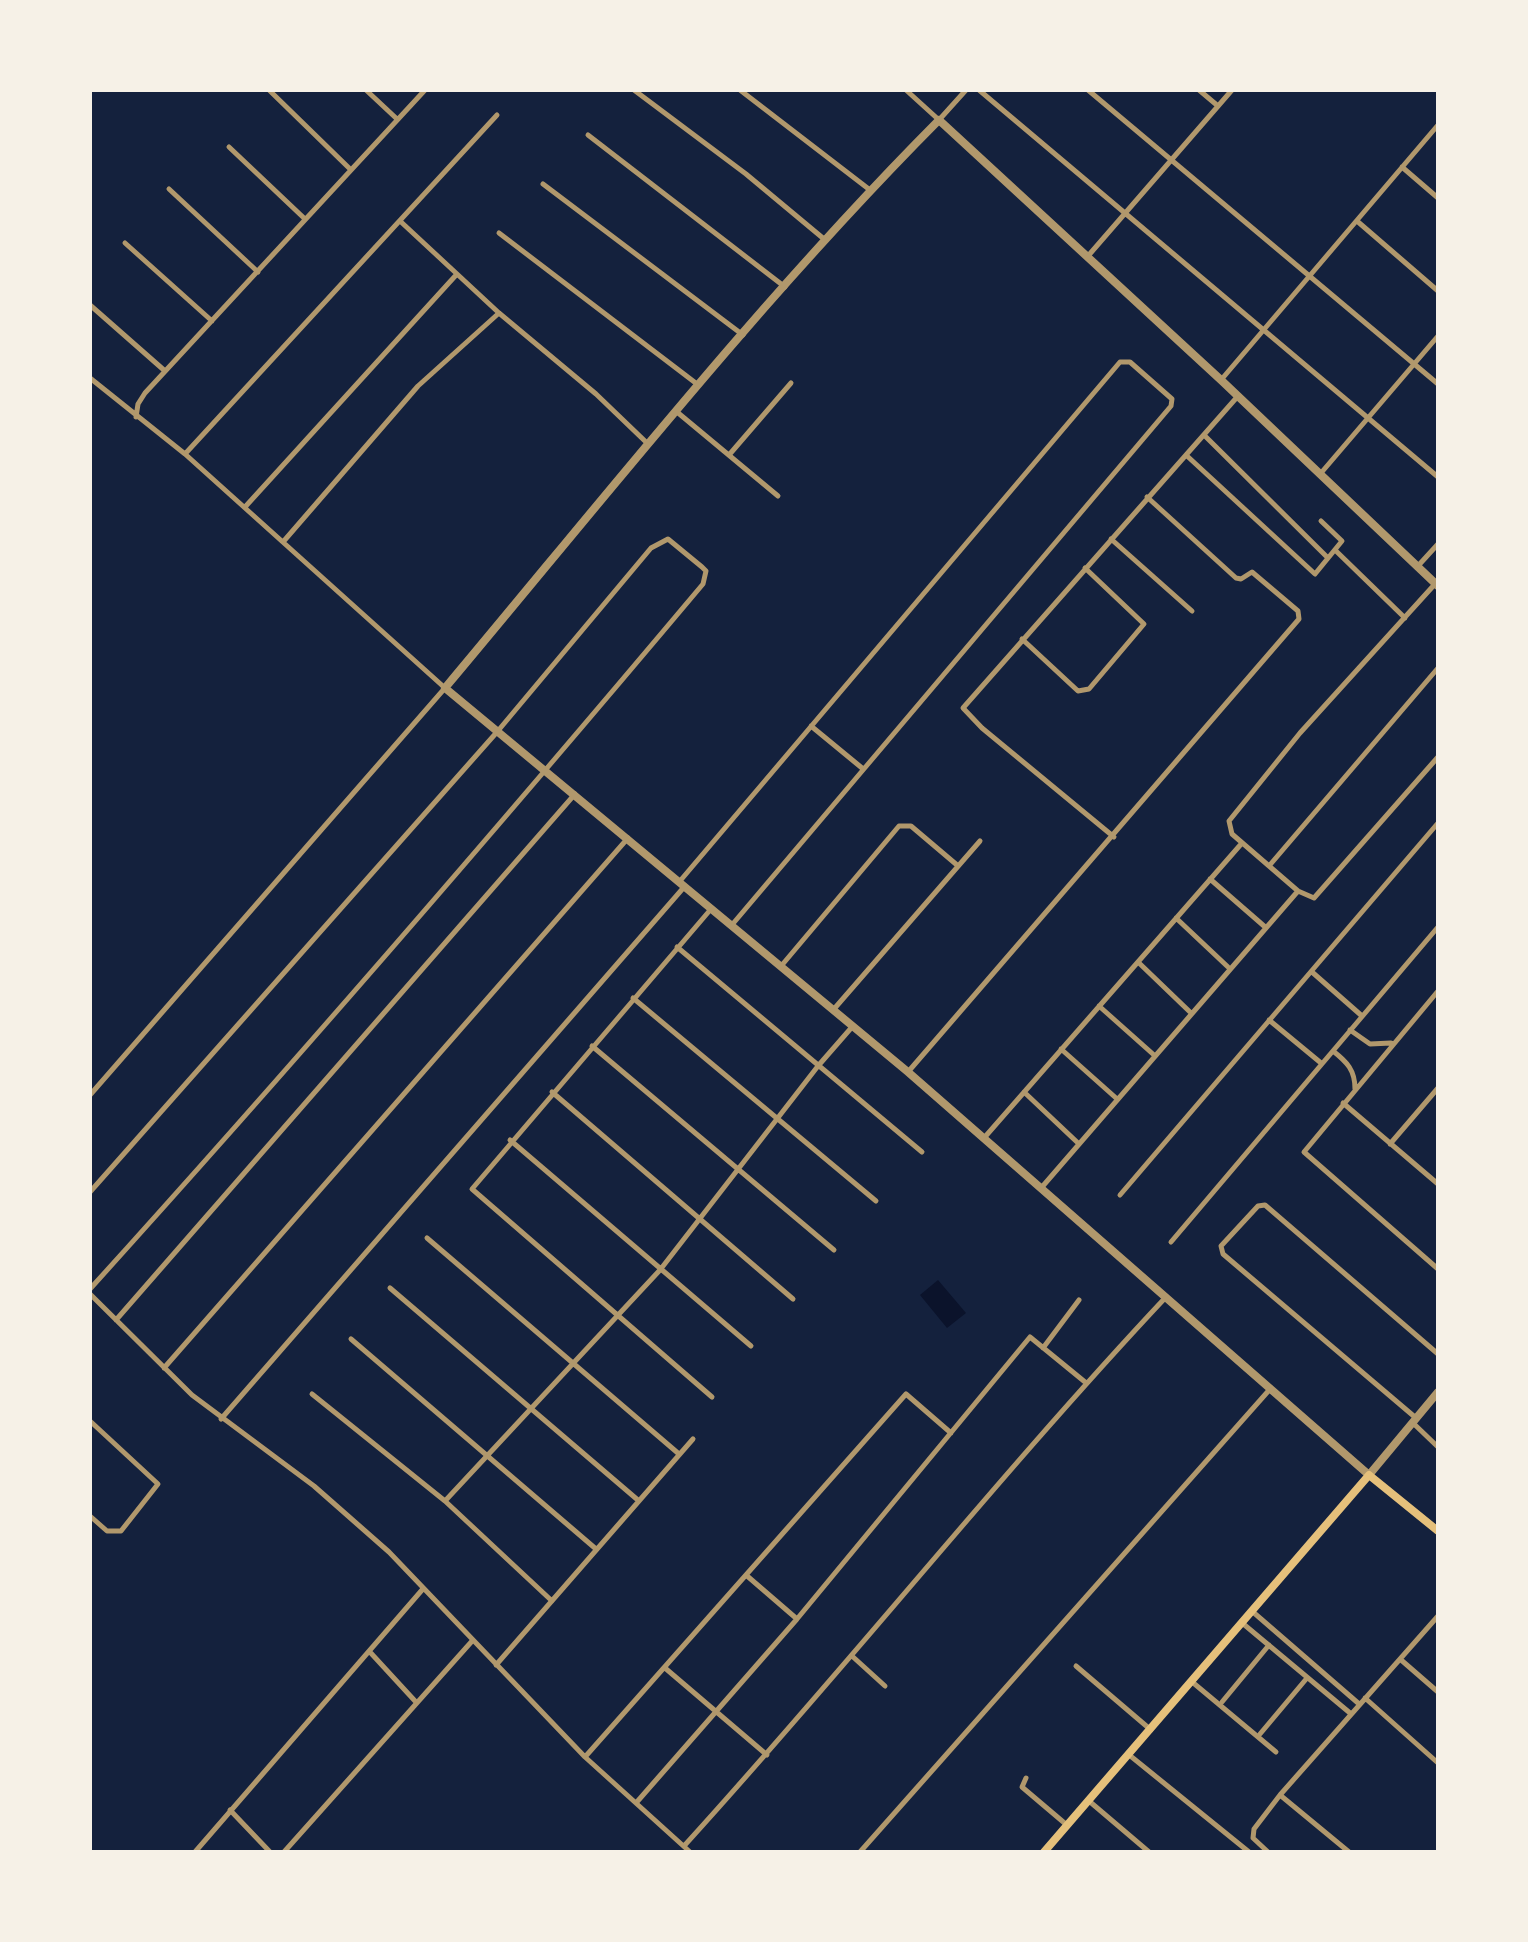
<!DOCTYPE html>
<style>
body{margin:0}
#map{position:relative;width:1528px;height:1942px;overflow:hidden;background:#14213d;font-family:"Noto Sans",sans-serif}
canvas{display:block}
.frame{position:absolute;inset:0;border:92px solid #f6f1e7;pointer-events:none}
</style>
<div id="map">
<canvas width="1528" height="1942"></canvas>
<div class="frame"></div>
</div>
<script>
const g = document.querySelector('canvas').getContext('2d');
g.lineJoin = 'round';
function fill(path, color) { g.fillStyle = color; g.fill(path, 'evenodd'); }
function strokePath(path, color, width, dash) { g.strokeStyle = color; g.lineWidth = width; g.lineCap = dash ? 'butt' : 'round'; g.setLineDash(dash || []); g.stroke(path); }
fill(new Path2D(`
 M938,1280L966,1313L947,1328L920,1295Z`), '#0b132b');
strokePath(new Path2D(`
 M269,90L349,168
 M366,90L397,119
 M634,90L746,174L824,239
 M740,90L870,190
 M906,90L939,120L966,90
 M979,90L1438,477
 M1088,90L1438,384
 M1199,90L1218,106
 M588,135L785,287
 M229,147L305,219
 M1402,167L1438,198
 M543,184L743,335
 M169,189L258,272
 M400,221L499,313L596,394L647,443
 M1357,221L1438,291
 M499,233L697,384
 M125,243L212,321
 M1088,256L1232,90
 M90,305L165,371
 M90,378L185,454L445,688L90,1095
 M1221,380L1438,125
 M677,412L778,496
 M136,417L138,404L145,393L425,90
 M1204,435L1328,558
 M185,454L497,115
 M729,455L791,383
 M1186,455L1315,574L1342,541L1321,521
 M1321,473L1438,336
 M245,507L457,274
 M1111,539L1192,611
 M283,542L418,386L499,313
 M1335,550L1405,618
 M1417,567L1438,544
 M1435,584L1300,733L1229,821L1232,834L1298,891L1314,898L1438,757
 M1022,639L1078,691L1089,689L1144,624L1085,568
 M811,726L862,768
 M1114,837L982,728L963,708L1238,396
 M1269,866L1438,668
 M1210,879L1264,926
 M680,881L1120,362H1130L1172,399L1171,406L731,926
 M711,909L472,1189L712,1397
 M1176,918L1228,967
 M677,947L922,1152
 M1138,962L1190,1012
 M782,965L899,826H911L957,865
 M1312,972L1362,1016
 M1438,991L1304,1152L1438,1269
 M633,998L876,1201
 M1099,1006L1154,1055
 M834,1009L980,841
 M1269,1020L1321,1063
 M1350,1030L1370,1044L1391,1043
 M592,1046L834,1250
 M1061,1049L1116,1098
 M1333,1051C1347,1062 1355,1070 1355,1089
 M908,1072L1299,619L1298,611L1252,572L1241,579L1236,578L1147,497
 M552,1092L793,1299
 M1024,1092L1078,1143
 M1343,1103L1438,1184
 M984,1138L1242,843
 M510,1140L751,1346
 M1390,1144L1438,1088
 M1042,1187L1298,891
 M90,1192L497,732L651,548L668,539L702,567L706,571L703,584C502,823 299,1058 90,1289
 M1120,1195L1438,823
 M427,1238L679,1454
 M1171,1242L1438,927
 M390,1288L639,1501
 M90,1294L192,1395L314,1486L389,1552L585,1757L690,1852
 M116,1320L575,794
 M351,1339L596,1549
 M1043,1348L1079,1300
 M164,1368L628,838
 M312,1394L445,1501L552,1601
 M1416,1418L1223,1254L1221,1246L1258,1206L1265,1205L1438,1354
 M221,1419L685,886
 M90,1421L158,1484L121,1531H107L90,1516
 M1413,1423L1438,1447
 M445,1501L660,1270L818,1066L852,1027
 M746,1575L797,1619
 M1253,1612L1358,1703
 M1241,1622L1350,1713
 M369,1651L415,1701
 M852,1656L885,1686
 M1400,1659L1438,1692
 M496,1665L693,1439
 M1076,1666L1151,1730
 M665,1668L767,1755
 M1191,1681L1276,1752
 M1365,1698L1438,1763
 M1222,1702L1269,1645
 M1260,1734L1307,1678
 M1128,1754L1249,1852
 M585,1757L906,1394L951,1433
 M1026,1778L1022,1787L1068,1826
 M1280,1795L1349,1852
 M1089,1801L1149,1852
 M636,1803L797,1619L1030,1337L1085,1382
 M230,1810L270,1852
 M684,1846C848,1666 999,1475 1166,1297
 M195,1852L422,1590
 M284,1852L473,1640
 M860,1852L1271,1388
 M1268,1852L1253,1838L1254,1829L1280,1795L1438,1616`), '#b1986c', 5);
strokePath(new Path2D(`
 M1438,586L1221,380L939,120C762,298 606,496 445,688L908,1072L1369,1475L1438,1392`), '#b1986c', 8);
strokePath(new Path2D(`
 M1044,1852L1369,1475L1438,1531`), '#e5c07b', 8);
</script>
